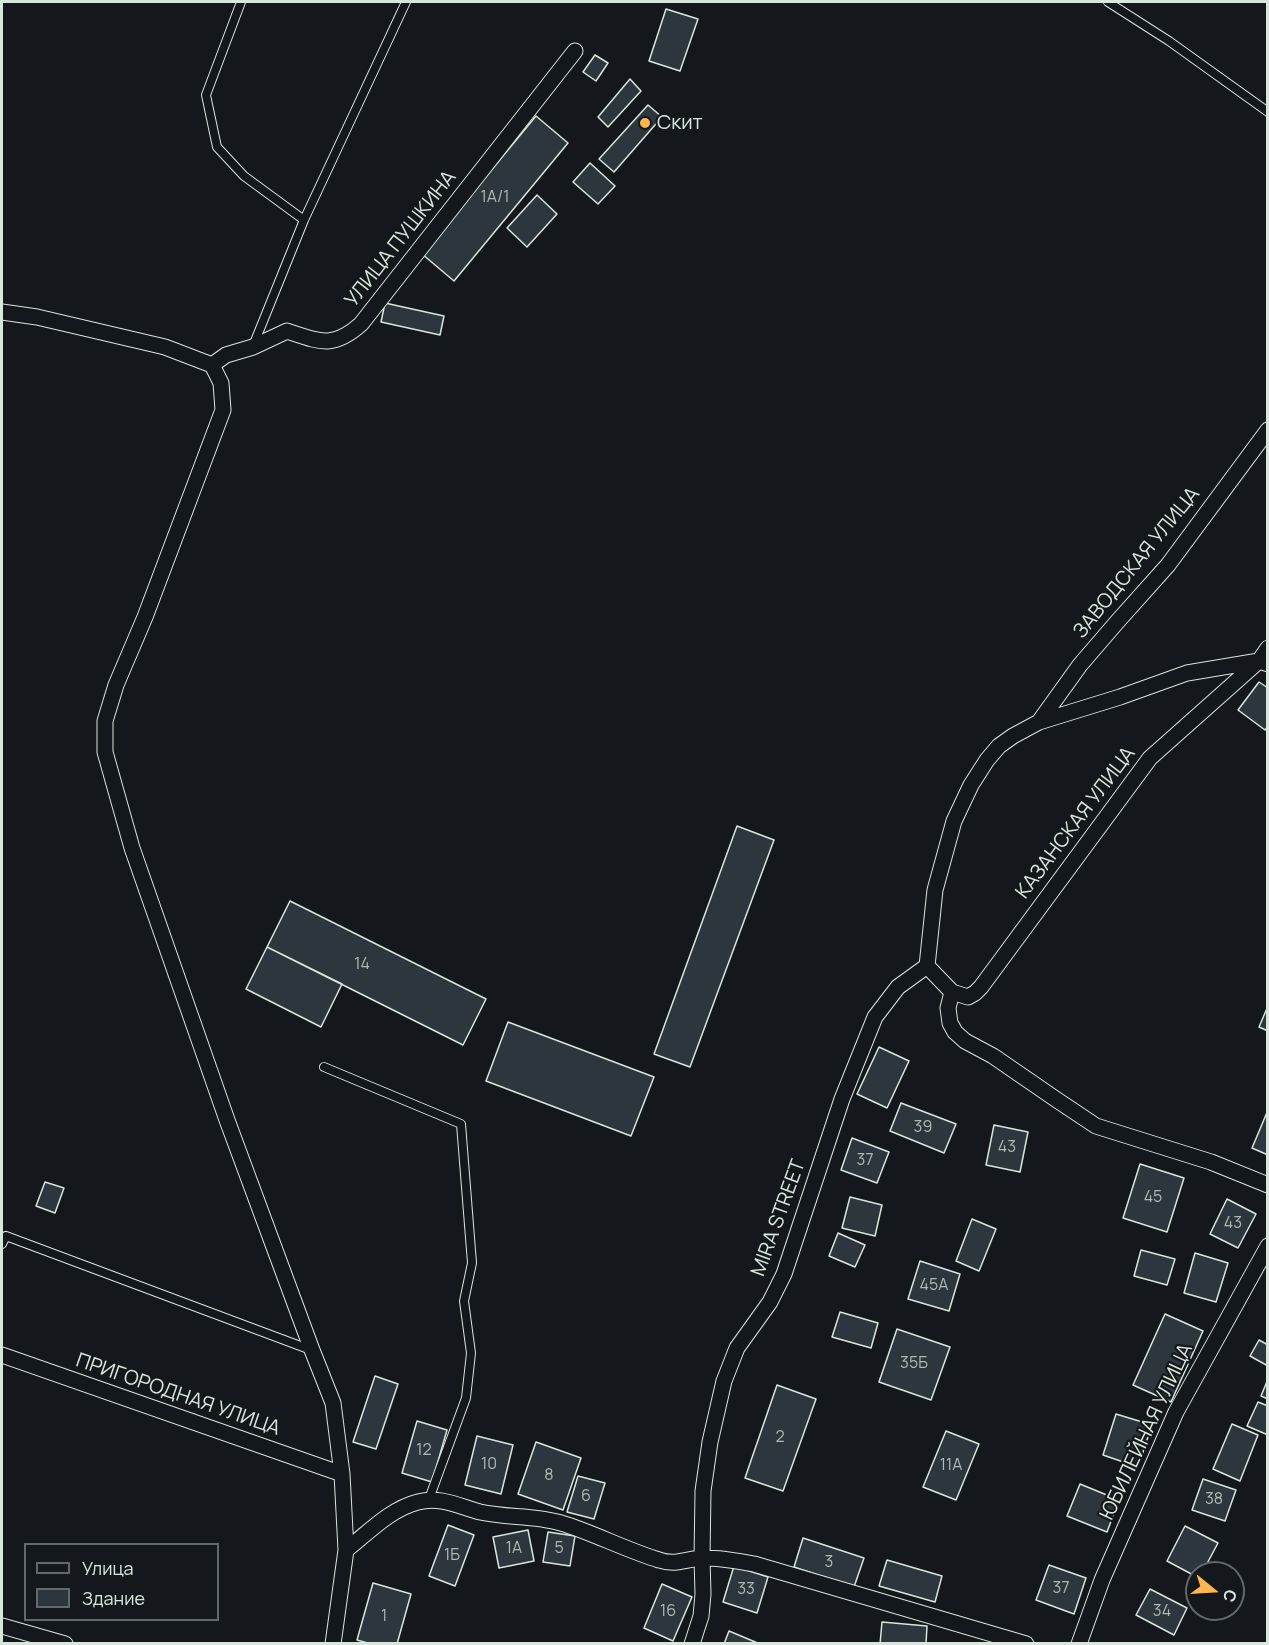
<!DOCTYPE html>
<meta charset="utf-8">
<style>
body{margin:0}
#map{position:relative;width:1269px;height:1645px;overflow:hidden;background:#14181c;font-family:Manrope,sans-serif}
canvas{display:block}
.frame{position:absolute;inset:0;border:3px solid #d8e6dc;pointer-events:none}
.legend{position:absolute;left:24px;top:1543px;width:195px;height:78px;box-sizing:border-box;background:#14181c;border:2px solid #626a69;margin:0;padding:8px 10px;list-style:none;font-size:18px;color:#d8e6dc}
.legend li{display:flex;align-items:center;gap:12px;height:30px}
.legend b{width:30px;border:2px solid #626a69}
.north{position:absolute;left:1185px;top:1561px;width:60px;height:60px;box-sizing:border-box;background:#14181c;border:2px solid #626a69;border-radius:50%;rotate:108deg;font-size:16px;font-weight:700;line-height:24px;text-align:center;color:#d8e6dc}
.north::after{content:'';display:block;margin:auto;width:21px;height:27px;background:#ffb74d;clip-path:polygon(50% 0,100% 100%,50% 72%,0 100%)}
</style>
<div id="map">
<canvas width="1269" height="1645"></canvas>
<div class="frame"></div>
<ul class="legend">
<li><b style="height:8px;background:#14181c"></b>Улица</li>
<li><b style="height:16px;background:#2c363c"></b>Здание</li>
</ul>
<div class="north">С</div>
</div>
<script>
const g = document.querySelector('canvas').getContext('2d');
g.lineJoin = 'round';
function fill(path, color) { g.fillStyle = color; g.fill(path, 'evenodd'); }
function strokePath(path, color, width, dash) { g.strokeStyle = color; g.lineWidth = width; g.lineCap = dash ? 'butt' : 'round'; g.setLineDash(dash || []); g.stroke(path); }
function drawText(font, color, halo, rows, align = 'center') {
  g.font = font + ' Manrope,sans-serif'; g.lineWidth = 4.5; g.setLineDash([]); g.textBaseline = 'middle'; g.strokeStyle = halo; g.fillStyle = color; for (const [text, x, y, turn = 0] of rows) {
    g.save(); g.translate(x, y); g.rotate((+turn || 0) * Math.PI / 180); g.textAlign = isNaN(turn) ? turn : align; if (halo) g.strokeText(text, 0, 0); g.fillText(text, 0, 0); g.restore();
  }
}
const building = new Path2D(`
 M666,9L698,19L680,71L649,61Z
 M595,55L608,63L596,81L583,72Z
 M630,79L641,91L608,127L598,117Z
 M648,105L662,117L614,172L599,159Z
 M536,116L568,143L454,281L422,254Z
 M590,163L615,186L598,204L573,182Z
 M537,195L557,214L527,247L507,228Z
 M385,303L444,316L440,335L381,322Z
 M1259,682L1268,688V726L1265,730L1238,710Z
 M737,826L774,840L690,1067L654,1054Z
 M290,901L486,999L463,1045L267,947Z
 M267,947L342,984L321,1027L246,989Z
 M1268,1006V1031L1259,1027Z
 M508,1022L654,1077L631,1136L486,1081Z
 M879,1047L909,1061L887,1108L857,1094Z
 M901,1103L956,1124L944,1153L890,1131Z
 M1268,1110V1155L1252,1148Z
 M994,1125L1028,1132L1020,1172L986,1165Z
 M852,1138L889,1152L877,1183L841,1170Z
 M1140,1164L1184,1178L1167,1232L1123,1218Z
 M45,1182L64,1188L55,1213L36,1206Z
 M850,1197L882,1205L875,1236L842,1228Z
 M1227,1199L1256,1214L1238,1248L1210,1234Z
 M972,1219L996,1229L979,1271L956,1261Z
 M838,1233L865,1245L855,1267L829,1256Z
 M1141,1250L1175,1259L1167,1285L1134,1276Z
 M1195,1253L1228,1263L1216,1302L1184,1293Z
 M920,1261L960,1274L949,1311L908,1299Z
 M840,1312L878,1323L871,1348L832,1337Z
 M1165,1314L1203,1331L1171,1402L1133,1385Z
 M897,1329L950,1347L931,1400L879,1382Z
 M1259,1340L1268,1345V1366L1250,1356Z
 M375,1376L398,1384L376,1449L353,1442Z
 M1268,1379V1399L1261,1396Z
 M777,1385L816,1399L783,1491L745,1478Z
 M1258,1402L1268,1406V1435L1247,1426Z
 M1116,1414L1152,1425L1138,1467L1103,1455Z
 M417,1421L447,1430L432,1482L402,1473Z
 M1232,1424L1258,1435L1240,1481L1213,1469Z
 M946,1431L979,1444L956,1500L923,1487Z
 M477,1436L513,1445L501,1494L465,1485Z
 M536,1442L581,1458L563,1510L518,1494Z
 M578,1476L605,1483L594,1519L567,1512Z
 M1203,1479L1236,1490L1225,1521L1192,1510Z
 M1080,1484L1119,1500L1107,1532L1067,1516Z
 M448,1525L474,1535L455,1586L429,1576Z
 M1185,1526L1218,1543L1202,1573H1197V1577L1167,1561Z
 M528,1530L534,1561L499,1568L493,1537Z
 M548,1532L575,1536L570,1566L543,1562Z
 M803,1538L864,1558L854,1587L794,1567Z
 M887,1560L942,1576L935,1602L879,1586Z
 M1049,1565L1086,1578L1074,1614L1036,1600Z
 M734,1566L768,1577L757,1613L723,1602Z
 M373,1583L411,1594L397,1644H371L357,1640Z
 M662,1584L692,1597L673,1641L644,1628Z
 M1150,1589L1187,1608L1174,1635L1136,1615Z
 M882,1622L927,1626L926,1644H880Z
 M729,1631L760,1644H724Z`);
fill(building, '#2c363c');
strokePath(building, '#d8e6dc', 1.5);
const service = new Path2D(`
 M241,2L206,95L217,147L244,176L304,220
 M1108,2L1169,41L1268,112
 M253,346L304,220L406,2
 M324,1067L461,1124L472,1263L464,1301L471,1353L466,1398L429,1499
 M2,1244L6,1236L311,1350`);
const minor = new Path2D(`
 M2,312L37,317L165,347L212,365L221,383L223,410L145,617L116,685L105,721V752L132,848L227,1120L312,1350L333,1403L342,1474L346,1550L333,1644
 M212,365L226,355L253,347L287,331C320,342 333,349 361,324L575,51
 M1268,664L1259,661L1187,673L1120,697L1039,722L1013,736L999,746L987,760L971,785L954,821L935,890L927,966L952,992L948,1008L950,1023L955,1032L965,1041L993,1056L1057,1100L1096,1126L1211,1162L1268,1185
 M1039,722L1080,665L1117,622L1168,565L1268,430
 M952,992L968,997L975,993L981,987L1150,758L1259,661L1268,648
 M2,1355L342,1474
 M346,1550C368,1533 390,1509 418,1502C440,1496 458,1506 480,1512C507,1518 534,1515 561,1523C594,1533 626,1550 659,1560C677,1566 688,1558 704,1558C721,1558 738,1561 754,1564L1026,1644
 M2,1626L65,1644
 M692,1644L701,1616L703,1594L702,1558L703,1491L710,1442L724,1381L737,1348L770,1302L784,1274L842,1099L875,1017L898,987L927,966
 M1079,1644L1102,1580L1176,1412L1268,1246`);
strokePath(service, '#d8e6dc', 10);
strokePath(minor, '#d8e6dc', 17);
strokePath(service, '#14181c', 8);
strokePath(minor, '#14181c', 15);
for (const [x, y, r, color] of [
 [645,123,6,"#ffb74d"]
]) { const dot = new Path2D(); dot.arc(x, y, r, 0, 2 * Math.PI); g.fillStyle = color; g.fill(dot); strokePath(dot, '#14181c', 2); }
drawText('16px', '#adbab4', null, [
 ["1А/1",495,198],
 ["14",362,965],
 ["39",923,1128],
 ["43",1007,1148],
 ["37",865,1161],
 ["45",1153,1198],
 ["43",1233,1224],
 ["45А",934,1286],
 ["35Б",914,1364],
 ["2",780,1438],
 ["12",424,1451],
 ["10",489,1465],
 ["11А",951,1466],
 ["8",549,1476],
 ["6",586,1497],
 ["38",1214,1500],
 ["1А",514,1549],
 ["5",559,1549],
 ["1Б",452,1556],
 ["3",829,1563],
 ["37",1061,1589],
 ["33",746,1590],
 ["16",668,1612],
 ["34",1162,1612],
 ["1",384,1617]
]);
drawText('20px', '#d8e6dc', '#14181c', [
 ["Скит",657,123]
], 'left');
drawText('20px', '#d8e6dc', '#14181c', [
 ["УЛИЦА ПУШКИНА",401,239,-52],
 ["ЗАВОДСКАЯ УЛИЦА",1137,563,-51],
 ["КАЗАНСКАЯ УЛИЦА",1076,823,-53],
 ["MIRA STREET",779,1218,-70],
 ["ПРИГОРОДНАЯ УЛИЦА",178,1395,19],
 ["ЮБИЛЕЙНАЯ УЛИЦА",1147,1432,-65]
]);
</script>
